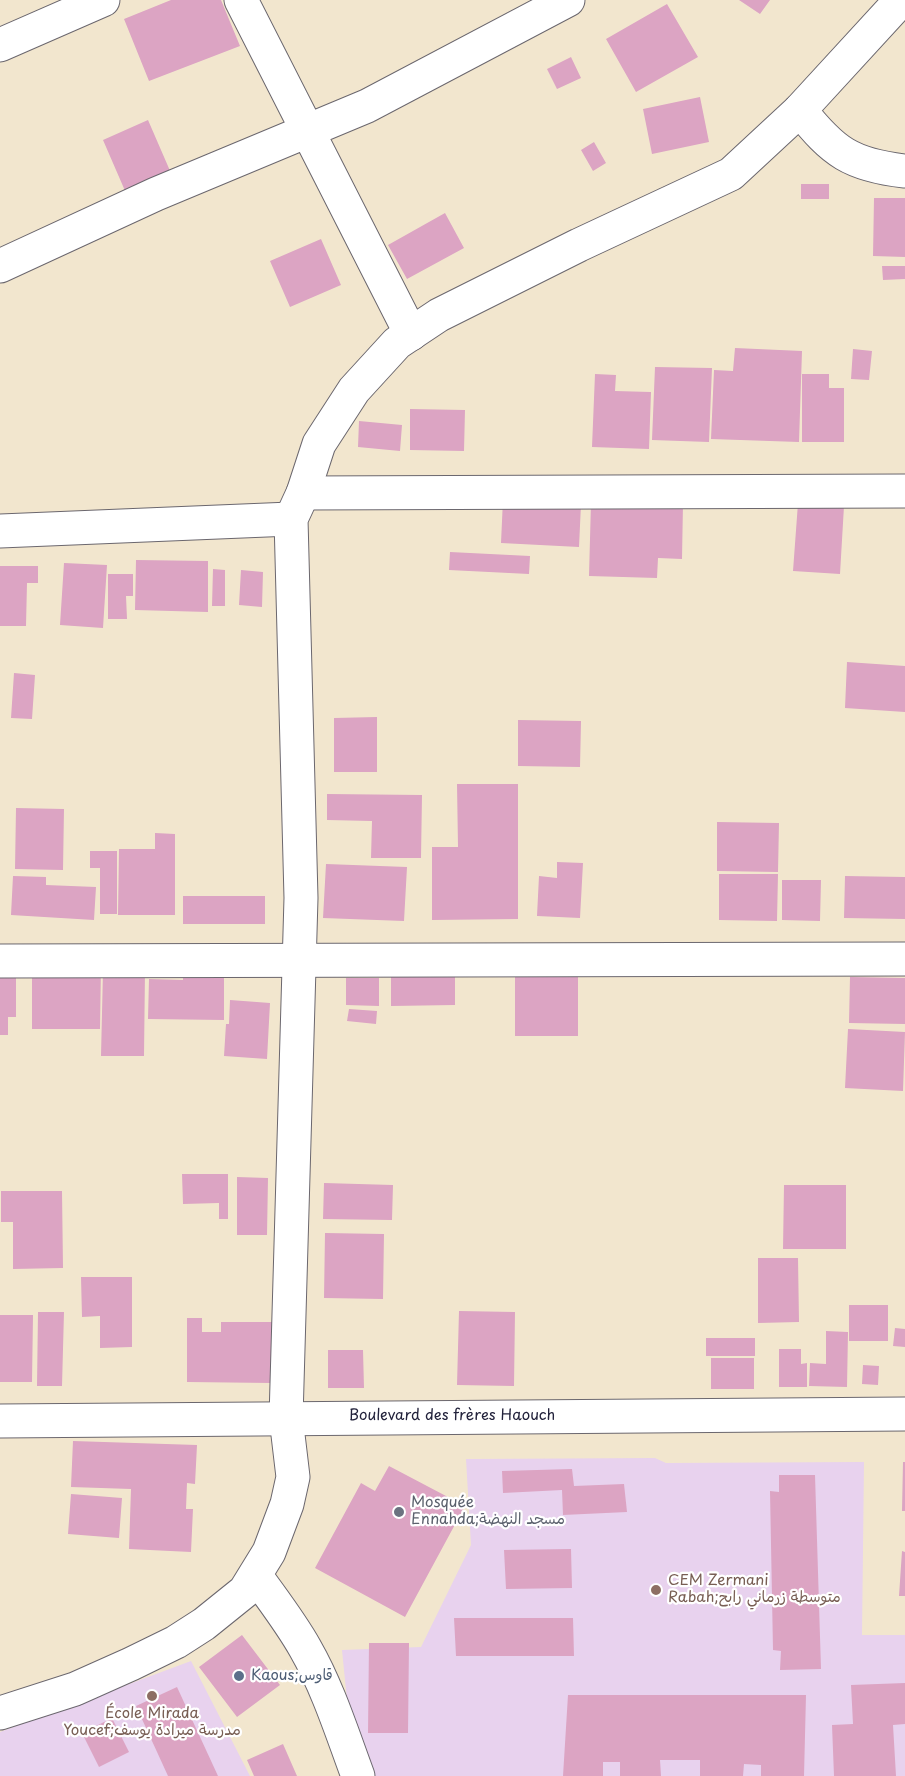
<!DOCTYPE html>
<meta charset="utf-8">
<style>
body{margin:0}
canvas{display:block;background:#f2e6ce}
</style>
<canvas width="905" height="1776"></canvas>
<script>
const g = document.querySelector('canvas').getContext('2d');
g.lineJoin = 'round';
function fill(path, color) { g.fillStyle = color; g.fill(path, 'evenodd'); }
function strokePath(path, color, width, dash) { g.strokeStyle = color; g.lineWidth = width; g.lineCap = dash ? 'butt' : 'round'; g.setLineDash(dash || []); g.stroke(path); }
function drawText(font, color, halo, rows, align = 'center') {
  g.font = font + ' "Playpen Sans","Playpen Sans Arabic",sans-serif'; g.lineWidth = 4.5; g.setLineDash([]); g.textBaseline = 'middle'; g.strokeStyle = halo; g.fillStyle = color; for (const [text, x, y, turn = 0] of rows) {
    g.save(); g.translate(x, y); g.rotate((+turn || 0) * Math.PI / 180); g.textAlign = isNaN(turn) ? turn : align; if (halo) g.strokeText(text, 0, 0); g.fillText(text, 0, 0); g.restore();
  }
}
fill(new Path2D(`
 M655,1458L666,1463L864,1462L862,1635H905V1776H365L351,1740L342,1650L421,1647L471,1545L466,1459Z
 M191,1661L250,1776H0V1732Z`), '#e8d2ee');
fill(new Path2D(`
 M171,0H221L240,46L149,81L124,19Z
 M739,0H770L760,14Z
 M667,4L698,57L636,92L606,39Z
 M571,57L581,78L557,89L547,69Z
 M700,97L709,142L652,154L643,109Z
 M148,120L174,180L129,200L103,140Z
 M594,142L606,163L593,171L581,150Z
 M801,184H829V199H801Z
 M874,198H905V257L873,256Z
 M445,213L464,248L407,279L388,245Z
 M321,239L341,285L290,307L270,261Z
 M882,266H905V279L883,280Z
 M735,348L802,351L799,442L711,439L714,370L733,371Z
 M853,349L872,351L869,380L851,379Z
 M655,367L712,368L709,442L652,440Z
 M595,374L616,375L615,391L651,392L649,449L592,447Z
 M802,374H829V388H844V442H802Z
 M410,409L465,410L464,451L410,450Z
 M359,421L402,425L400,451L358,447Z
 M503,499L581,504L579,547L501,543Z
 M591,502L683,503L682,559L658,558L657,578L589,576Z
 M798,503L844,506L840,574L793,571Z
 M450,552L530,556L529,574L449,570Z
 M136,560L208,561V612L135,610Z
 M64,563L107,565L103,628L60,625Z
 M0,566H38V583H27L26,626H0Z
 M213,569L225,570V606H212Z
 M241,570L263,572L262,607L239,605Z
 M108,574H133V596H126L127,619H108Z
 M847,662L905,666V712L845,708Z
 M14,673L35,675L32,719L11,718Z
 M377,717V772H334V718Z
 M518,720L581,721L580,767L518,766Z
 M457,784H518V919L432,920V847H458Z
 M327,794L422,795L421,858H371L372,821L327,820Z
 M16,808L64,809L63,870L15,869Z
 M717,822L779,823L778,872L717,871Z
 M155,833L175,834V915H118L119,849H155Z
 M90,851H117V914H100V868H90Z
 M557,862L583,863L580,918L537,916L539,876L557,878Z
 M326,864L407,867L404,921L323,918Z
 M719,874H778L777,921L719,920Z
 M13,876L46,877V885L96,887L94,920L11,915Z
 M845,876L905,877V919L844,918Z
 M782,880H821L820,921L782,920Z
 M183,896H265V924H183Z
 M32,965L101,966L100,1029H32Z
 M183,968H224V1020L148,1019L149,979L183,980Z
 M103,970H145L144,1056H101Z
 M515,973L578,974V1036H515Z
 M0,975H16V1017H8V1035H0Z
 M391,975H455V1005L391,1006Z
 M850,977L905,978V1024L849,1023Z
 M346,978H379V1006L346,1005Z
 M230,1000L270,1003L267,1059L224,1056L226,1024H229Z
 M349,1009L377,1011L376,1024L347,1021Z
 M848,1029L905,1032L903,1091L845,1088Z
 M182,1174H228V1219H219V1203L183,1204Z
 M237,1177L268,1178L267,1235H237Z
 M324,1183L393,1185L392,1220L323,1219Z
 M784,1185H846V1249H783Z
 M1,1191H62L63,1268L13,1269V1222H1Z
 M325,1233L384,1234L383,1299L324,1298Z
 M758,1258H798L799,1322L758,1323Z
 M81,1277H132V1347L100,1348V1316L82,1317Z
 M849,1305H888V1341H849Z
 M459,1311L515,1312L514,1386L457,1385Z
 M38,1312H64L62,1386H37Z
 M0,1315H33L32,1382H0Z
 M187,1318H202V1332H221V1322H272V1383L187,1382Z
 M895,1328L905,1329V1347L893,1346Z
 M826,1331L848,1332L847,1387L809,1386L810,1363L826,1364Z
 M706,1338H755V1356H706Z
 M779,1349H801V1364L807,1363V1387H779Z
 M328,1350H363L364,1388H328Z
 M711,1358H754V1389H711Z
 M863,1365L879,1366L878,1385L862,1384Z
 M73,1441L197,1445L195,1484L187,1483L186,1509H193L191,1552L129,1549L131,1489L71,1487Z
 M903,1462H905V1511H902Z
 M389,1466L465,1506L405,1617L315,1568L361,1483L375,1491Z
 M572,1469L574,1486L624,1484L627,1512L563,1515L562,1490L503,1493L502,1471Z
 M779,1475H815L821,1669L780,1670L781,1651L773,1650L770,1491L779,1492Z
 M71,1494L122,1498L119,1538L68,1534Z
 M571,1549L572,1588L506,1589L504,1550Z
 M902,1551L905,1552V1596H899Z
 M454,1618H573L574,1656H456Z
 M242,1635L280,1685L237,1717L199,1667Z
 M369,1643H409L408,1733H368Z
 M905,1683V1724L893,1725L896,1776H834L832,1725L853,1724L851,1685Z
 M177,1687L218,1776H168L136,1706Z
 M568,1695H806L804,1776H761V1765L744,1764L743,1776H700V1760H660L661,1776H620V1762H603V1776H563Z
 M112,1718L129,1752L99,1767L82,1733Z
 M283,1744L297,1776H254L247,1760Z`), '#dca4c3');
const minor = new Path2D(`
 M241,0L411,334
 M0,45L103,0
 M800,110C833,152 851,165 905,171
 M0,266L156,194L367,106L568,0
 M303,493L905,491
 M0,531L291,519
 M0,961L905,959
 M0,1421L905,1414
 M256,1576C273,1600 291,1623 305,1648C328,1688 342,1733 358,1776`);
const major = new Path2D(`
 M0,1713L75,1689L131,1664L176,1642L204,1624L245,1591L269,1552L287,1504L293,1477L286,1418L301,898L291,519L303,493L319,444L354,390L397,343L439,315L579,245L731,174L800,110L901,0`);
strokePath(minor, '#6b676e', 35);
strokePath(major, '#6b676e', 35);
strokePath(minor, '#fff', 33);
strokePath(major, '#fff', 33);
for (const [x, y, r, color] of [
 [399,1512,6,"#6b7280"],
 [656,1590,6,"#8d6e63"],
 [239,1676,6,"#5c6f8a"],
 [152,1696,6,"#8d6e63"]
]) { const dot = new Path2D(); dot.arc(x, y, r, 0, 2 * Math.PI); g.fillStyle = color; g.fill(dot); strokePath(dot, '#fff', 2); }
drawText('15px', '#22223b', '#fff', [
 ["Boulevard des frères Haouch",452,1416]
]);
drawText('15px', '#5b616d', '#fff', [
 ["Mosquée",411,1503],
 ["Ennahda;مسجد النهضة",411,1520]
], 'left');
drawText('15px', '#785e54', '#fff', [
 ["CEM Zermani",668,1581],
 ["Rabah;متوسطة زرماني رابح",668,1598],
 ["École Mirada",152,1714,"center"],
 ["Youcef;مدرسة ميرادة يوسف",152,1731,"center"]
], 'left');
drawText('15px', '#4e5e75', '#fff', [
 ["Kaous;قاوس",251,1676]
], 'left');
</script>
